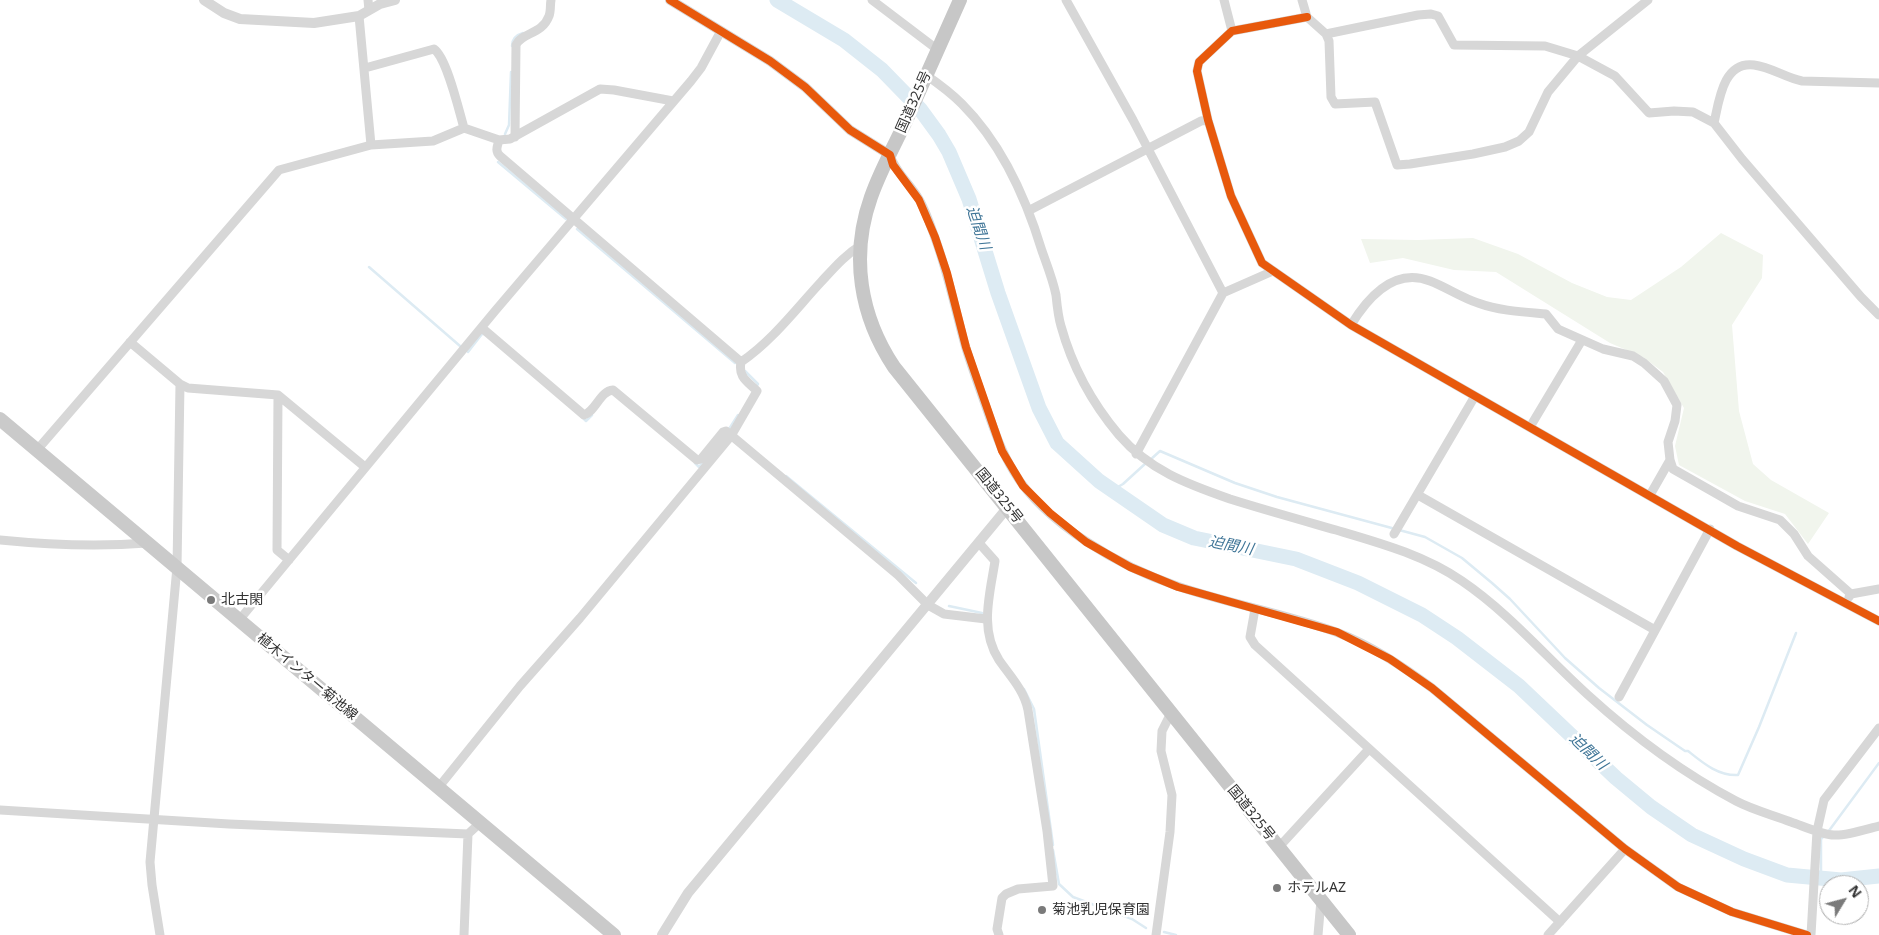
<!DOCTYPE html>
<meta charset="utf-8">
<style>
body{margin:0}
#map{position:relative;width:1879px;height:935px;overflow:hidden;background:#fff;font-family:"Noto Sans",sans-serif}
canvas{display:block}
.north{position:absolute;left:1819px;top:875px;width:50px;height:50px;box-sizing:border-box;background:#fff;border:1px solid #adadad;border-radius:50%;rotate:53deg;font-size:14px;font-weight:700;line-height:20px;text-align:center;color:#333}
.north::after{content:'';display:block;margin:auto;width:18px;height:22px;background:#7a7a7a;clip-path:polygon(50% 0,100% 100%,50% 72%,0 100%)}
</style>
<div id="map">
<canvas width="1879" height="935"></canvas>
<div class="north">N</div>
</div>
<script>
const g = document.querySelector('canvas').getContext('2d');
g.lineJoin = 'round';
function fill(path, color) { g.fillStyle = color; g.fill(path, 'evenodd'); }
function strokePath(path, color, width, dash) { g.strokeStyle = color; g.lineWidth = width; g.lineCap = dash ? 'butt' : 'round'; g.setLineDash(dash || []); g.stroke(path); }
function drawText(font, color, halo, rows, align = 'center') {
  g.font = font + ' "Noto Sans","Noto Sans JP",sans-serif'; g.lineWidth = 5; g.setLineDash([]); g.textBaseline = 'middle'; g.strokeStyle = halo; g.fillStyle = color; for (const [text, x, y, turn = 0] of rows) {
    g.save(); g.translate(x, y); g.rotate((+turn || 0) * Math.PI / 180); g.textAlign = isNaN(turn) ? turn : align; if (halo) g.strokeText(text, 0, 0); g.fillText(text, 0, 0); g.restore();
  }
}
fill(new Path2D(`
 M1721,233L1763,255L1762,278L1732,325L1739,411L1753,464L1771,480L1829,513L1808,544L1785,514L1745,501L1679,465L1675,446L1684,408L1663,372L1643,357L1610,343L1496,272L1454,270L1403,258L1370,263L1361,239L1418,240L1473,238L1518,254L1572,283L1607,297L1631,300L1681,267Z`), '#f1f5ed');
strokePath(new Path2D(`
 M512,46C512,39 516,35 523,33
 M505,134L509,125L511,72
 M498,162L566,219
 M577,229L735,363
 M369,267L460,346
 M468,352L482,334H485
 M745,371L758,384L756,387
 M582,417L586,421L592,415
 M729,429L738,415
 M1150,460L1160,451L1235,483L1277,497L1425,537L1462,558L1492,583L1510,599L1565,658L1599,688L1647,725L1685,751H1688C1703,763 1718,776 1738,775L1759,727L1796,633
 M695,463L699,467L703,462
 M786,476L916,583
 M1111,491L1123,484L1146,463
 M949,606L982,613
 M1024,689L1034,709L1053,845
 M1828,832L1879,763
 M1053,850L1059,884L1073,897L1132,919L1146,928
 M1821,879V839L1824,836
 M1164,932L1176,935`), '#ddebf3', 2.5);
strokePath(new Path2D(`
 M777,0L844,40L882,70L920,109L939,135L949,152L969,199L998,293L1039,408L1057,443L1099,481L1163,525L1194,538L1296,559L1358,583L1422,615L1457,638L1519,686L1616,778L1651,807L1692,835L1744,859L1787,875L1841,880L1879,876`), '#ddebf3', 15);
strokePath(new Path2D(`
 M368,0L369,10
 M872,0L938,50
 M1066,0L1133,120L1223,293
 M1224,0L1232,31
 M1302,0L1307,17L1326,34L1329,41L1331,97L1335,104L1375,102L1397,165L1410,164L1473,154L1505,147L1519,141L1529,132L1548,92L1578,56L1648,0
 M359,16L371,145
 M1307,17L1232,31L1199,62L1197,71L1208,120L1231,196L1262,263L1351,325L1737,546L1879,621
 M1326,34L1418,15L1431,14L1438,16L1454,45L1545,46L1578,56L1615,76L1649,113L1674,111L1693,112L1714,123L1742,159L1861,297L1879,315
 M365,68L434,49C447,58 459,111 464,128
 M926,75C939,84 951,93 962,104C1001,143 1026,198 1042,251C1047,265 1053,280 1056,295C1057,305 1058,316 1061,326C1072,366 1092,403 1119,435C1149,470 1187,484 1230,499C1265,510 1301,520 1336,530C1380,543 1424,555 1462,581C1509,613 1546,657 1588,695C1632,735 1683,773 1736,801C1753,810 1773,815 1791,822C1803,826 1822,835 1834,835C1846,836 1867,829 1879,826
 M1714,123C1719,101 1723,61 1754,65C1771,67 1786,78 1802,81L1879,83
 M515,137L516,45C522,32 542,35 549,16C551,11 550,5 551,0
 M499,140C497,147 495,151 500,156L741,362
 M890,155C895,171 908,182 917,196C925,208 930,224 935,238C948,273 955,309 965,345C971,365 978,384 985,404C993,427 1001,451 1014,472C1045,524 1121,567 1177,586C1229,604 1284,613 1336,632C1371,645 1402,666 1432,688L1625,849L1678,887L1732,912L1807,935
 M1028,211L1201,121L1208,120
 M1351,325C1368,297 1394,267 1430,281C1446,287 1462,298 1478,303C1500,311 1523,312 1546,314L1558,329L1603,349L1633,356L1644,363L1664,381L1677,405L1675,421L1668,442L1670,460L1673,469L1738,506L1780,520L1794,534L1808,556L1851,594
 M482,328L584,415C596,411 600,391 613,390L697,460L701,459L723,432L726,431L898,575L928,605L944,614L986,619
 M130,342L180,384L188,388L278,395L365,467
 M278,395L277,550L289,560
 M1530,427L1582,340
 M37,450L279,170L371,145L433,141L464,128L499,140L510,139L600,89L614,90L673,101
 M1136,454L1223,293L1273,271
 M1418,495L1655,630
 M1650,495L1670,460
 M1394,534L1475,396
 M0,540C50,545 97,547 147,543
 M979,543L995,561C990,594 979,629 999,660C1010,676 1024,690 1028,710L1047,831L1053,886L1018,889L1006,894L1002,898L997,929L999,935
 M1849,597L1851,594L1879,589
 M1255,609L1250,637L1255,645L1560,922
 M240,619L495,311L691,81L701,68L721,31
 M1619,697L1710,529
 M438,788L520,686L580,618L731,436L757,391C747,381 738,377 741,362C772,341 796,309 821,282C834,268 845,255 861,245
 M0,810L229,824L468,834
 M1279,847L1369,749
 M160,935L152,885L150,862L177,567L180,384
 M464,935L468,834L480,823
 M1156,935L1170,832L1172,795L1161,751L1162,731L1171,713
 M1318,935L1321,900
 M1548,935L1625,849
 M1811,935L1817,831L1824,800L1879,728`), '#d7d7d7', 9);
strokePath(new Path2D(`
 M204,0L224,13L240,19L314,23L359,16L380,4L395,0
 M670,0L770,61L805,87L850,130L890,155
 M662,935L688,893L1008,507`), '#d7d7d7', 10);
strokePath(new Path2D(`
 M0,419L614,935`), '#cacaca', 14);
strokePath(new Path2D(`
 M960,0C942,41 924,81 906,121C894,146 880,171 871,197C850,256 860,316 894,367L1349,935`), '#c7c7c7', 14);
strokePath(new Path2D(`
 M670,0L770,61L805,87L850,130L890,155L893,165L919,200L935,237L947,273L966,347L1002,451L1023,486L1050,513L1086,542L1130,567L1178,587L1337,632L1390,659L1432,688L1625,849L1678,887L1732,912L1807,935
 M1307,17L1232,31L1199,62L1197,71L1208,120L1231,196L1262,263L1351,325L1737,546L1879,621`), '#e8590c', 8);
for (const [x, y, r, color] of [
 [211,600,5,"#7a7a7a"],
 [1277,888,5,"#7a7a7a"],
 [1042,910,5,"#7a7a7a"]
]) { const dot = new Path2D(); dot.arc(x, y, r, 0, 2 * Math.PI); g.fillStyle = color; g.fill(dot); strokePath(dot, '#fff', 2); }
drawText('14px', '#333', '#fff', [
 ["国道325号",914,102,-66],
 ["国道325号",999,496,51],
 ["植木インター菊池線",307,677,40],
 ["国道325号",1251,813,51]
]);
drawText('14px', '#333', '#fff', [
 ["北古閑",221,600],
 ["ホテルAZ",1287,888],
 ["菊池乳児保育園",1052,910]
], 'left');
drawText('italic 15px', '#3f7597', '#fff', [
 ["迫間川",978,228,71],
 ["迫間川",1231,546,11],
 ["迫間川",1588,752,44]
]);
</script>
